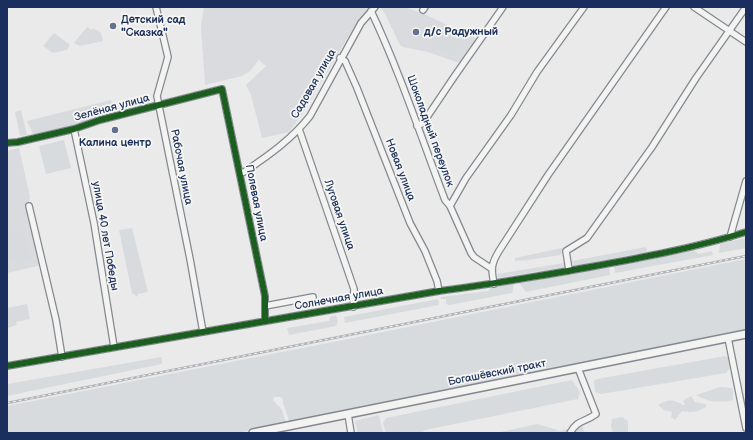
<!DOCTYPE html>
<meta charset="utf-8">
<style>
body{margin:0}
#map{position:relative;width:753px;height:440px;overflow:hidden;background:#e9eae9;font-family:"Balsamiq Sans",sans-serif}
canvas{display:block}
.frame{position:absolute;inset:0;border:8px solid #1b2f5e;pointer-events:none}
</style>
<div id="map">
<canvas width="753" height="440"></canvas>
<div class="frame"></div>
</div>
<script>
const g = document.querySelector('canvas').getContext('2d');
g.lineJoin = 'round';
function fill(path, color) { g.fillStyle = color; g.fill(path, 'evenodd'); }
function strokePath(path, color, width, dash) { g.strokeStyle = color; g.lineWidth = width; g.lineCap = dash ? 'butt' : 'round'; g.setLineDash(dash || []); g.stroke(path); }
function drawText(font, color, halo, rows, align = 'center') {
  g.font = font + ' "Balsamiq Sans",sans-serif'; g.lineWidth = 3.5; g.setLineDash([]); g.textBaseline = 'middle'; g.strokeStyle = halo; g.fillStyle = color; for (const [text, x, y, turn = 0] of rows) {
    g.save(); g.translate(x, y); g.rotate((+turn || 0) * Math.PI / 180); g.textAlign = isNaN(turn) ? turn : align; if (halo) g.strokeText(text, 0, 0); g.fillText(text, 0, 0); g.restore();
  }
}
fill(new Path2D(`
 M204,7H371L372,8L361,18L356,27H354L301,116L289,132L262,138L251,95L246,85L266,66L259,60L250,71L242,76L205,85L201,26Z
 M380,7H404L422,13L477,39L462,64L428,52L403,47L400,45L385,14Z
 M19,148L30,197L27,209L42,265L7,273V151Z
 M379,415L383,433H358L355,421Z`), '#d9dbde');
fill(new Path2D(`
 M87,27L92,30L93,28L101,33L103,41L80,46L74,43Z
 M444,27L471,40L456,56L431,44Z
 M54,33L70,45L67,50L53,53L43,46Z
 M111,100L115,112L113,115L34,136L27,121Z
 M21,110L27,135L20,136L15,112Z
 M64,140L71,168L46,174L39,146Z
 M7,228L9,235L24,231L32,260L17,264L15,257L7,259Z
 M132,228L148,292L138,294V297L132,293L119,230Z
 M746,238V248L719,253L720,244Z
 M646,247L647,252L573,266L572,261Z
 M562,248L564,252L560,255L529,260L515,261V258Z
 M694,250L699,254L712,251L713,255L615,273L614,267Z
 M746,259V330L349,411L321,414V415L309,419L290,423L283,403V399L281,397H274L273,400L282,410L286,423L238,433H7V406L338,341Z
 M564,263L565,267L498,278L497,274Z
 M609,268L610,275L526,292L519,283Z
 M514,284L512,293L449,305L446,304V299H441V297L488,291L490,288Z
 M438,299L439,305L345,323L344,317Z
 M27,304L30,319L16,322L17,325L7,328V308Z
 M336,315L338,321L336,326L289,335L287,328L329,321L330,317Z
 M725,356L729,358L730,368L726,373L601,394L595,392L594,381L597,379Z
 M162,357V364L7,396V384Z
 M572,380L580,392L578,399L425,430L421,433H386L383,423L386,418Z
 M720,387L732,388L733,393V400C721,403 706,402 696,395Z
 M691,396L695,402L706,404V407C698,412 691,413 682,411L675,420L671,417L672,412L664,410L658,405C668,399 673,399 683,405L685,404L683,401Z
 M622,417L628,421V433H613L611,426L612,419Z
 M537,424L558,430L556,432L583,425L584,433H496Z`), '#d8dbde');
const minor = new Path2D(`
 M156,7L168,57L157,96L190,259L203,332
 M694,7L746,42
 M423,10L425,7
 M371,11C400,72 421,137 445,200L450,206L471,253L474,257L492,269
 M340,58L345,61L357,88L410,223L425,251L437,281L439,291
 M417,126L423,123L454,77L503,7
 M74,129L94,223L114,347
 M299,129L354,289L353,307
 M7,143L18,142L74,129L100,120L222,89L265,296V321
 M240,173L244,172C268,156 292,139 310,116L361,23L375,7
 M29,206L56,320L62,357
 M450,206L466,178L511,115L537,72L584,7
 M730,237L746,181
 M569,270L566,251L587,238L652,147L696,78L746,7
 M494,284C491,269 491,264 499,251L548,175L666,7
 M265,306L313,297
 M728,338L746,428
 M7,366L439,291C482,286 525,278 568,271C628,260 688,250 746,232
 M348,414L351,433
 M570,433C578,419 584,423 596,414L578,368`);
const major = new Path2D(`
 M253,433L746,334`);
strokePath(minor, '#848890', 8);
strokePath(major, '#848890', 10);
strokePath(minor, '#f3f3f2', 5.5);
strokePath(major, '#f3f3f2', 7);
const rail = new Path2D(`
 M7,403L746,256`);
strokePath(rail, '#b0b3b8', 2.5);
strokePath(rail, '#f6f6f2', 1, [3]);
strokePath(new Path2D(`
 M7,143L18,142L74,129L100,120L222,89L265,296V321
 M7,366L439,291C482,286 525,278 568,271C628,260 688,250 746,232`), '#1b5e20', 6);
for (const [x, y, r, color] of [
 [113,26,4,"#63708f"],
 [416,32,4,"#63708f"],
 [115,130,4,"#63708f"]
]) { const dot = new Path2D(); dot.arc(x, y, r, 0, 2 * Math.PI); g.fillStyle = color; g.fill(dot); strokePath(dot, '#f6f6f2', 1.5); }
drawText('bold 11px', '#1b2f5e', '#f6f6f2', [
 ["Детский сад",121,20],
 ["\"Сказка\"",121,33],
 ["д/с Радужный",424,32],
 ["Калина центр",115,143,"center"]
], 'left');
drawText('11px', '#1b2f5e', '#f6f6f2', [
 ["Садовая улица",314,84,-60],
 ["Зелёная улица",112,108,-15],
 ["Шоколадный переулок",430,131,70],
 ["Рабочая улица",181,167,79],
 ["Новая улица",400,170,69],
 ["Полевая улица",256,203,79],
 ["Луговая улица",339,215,71],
 ["улица 40 лет Победы",105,236,80],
 ["Солнечная улица",339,299,-10],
 ["Богашёвский тракт",497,373,-11]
]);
</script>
